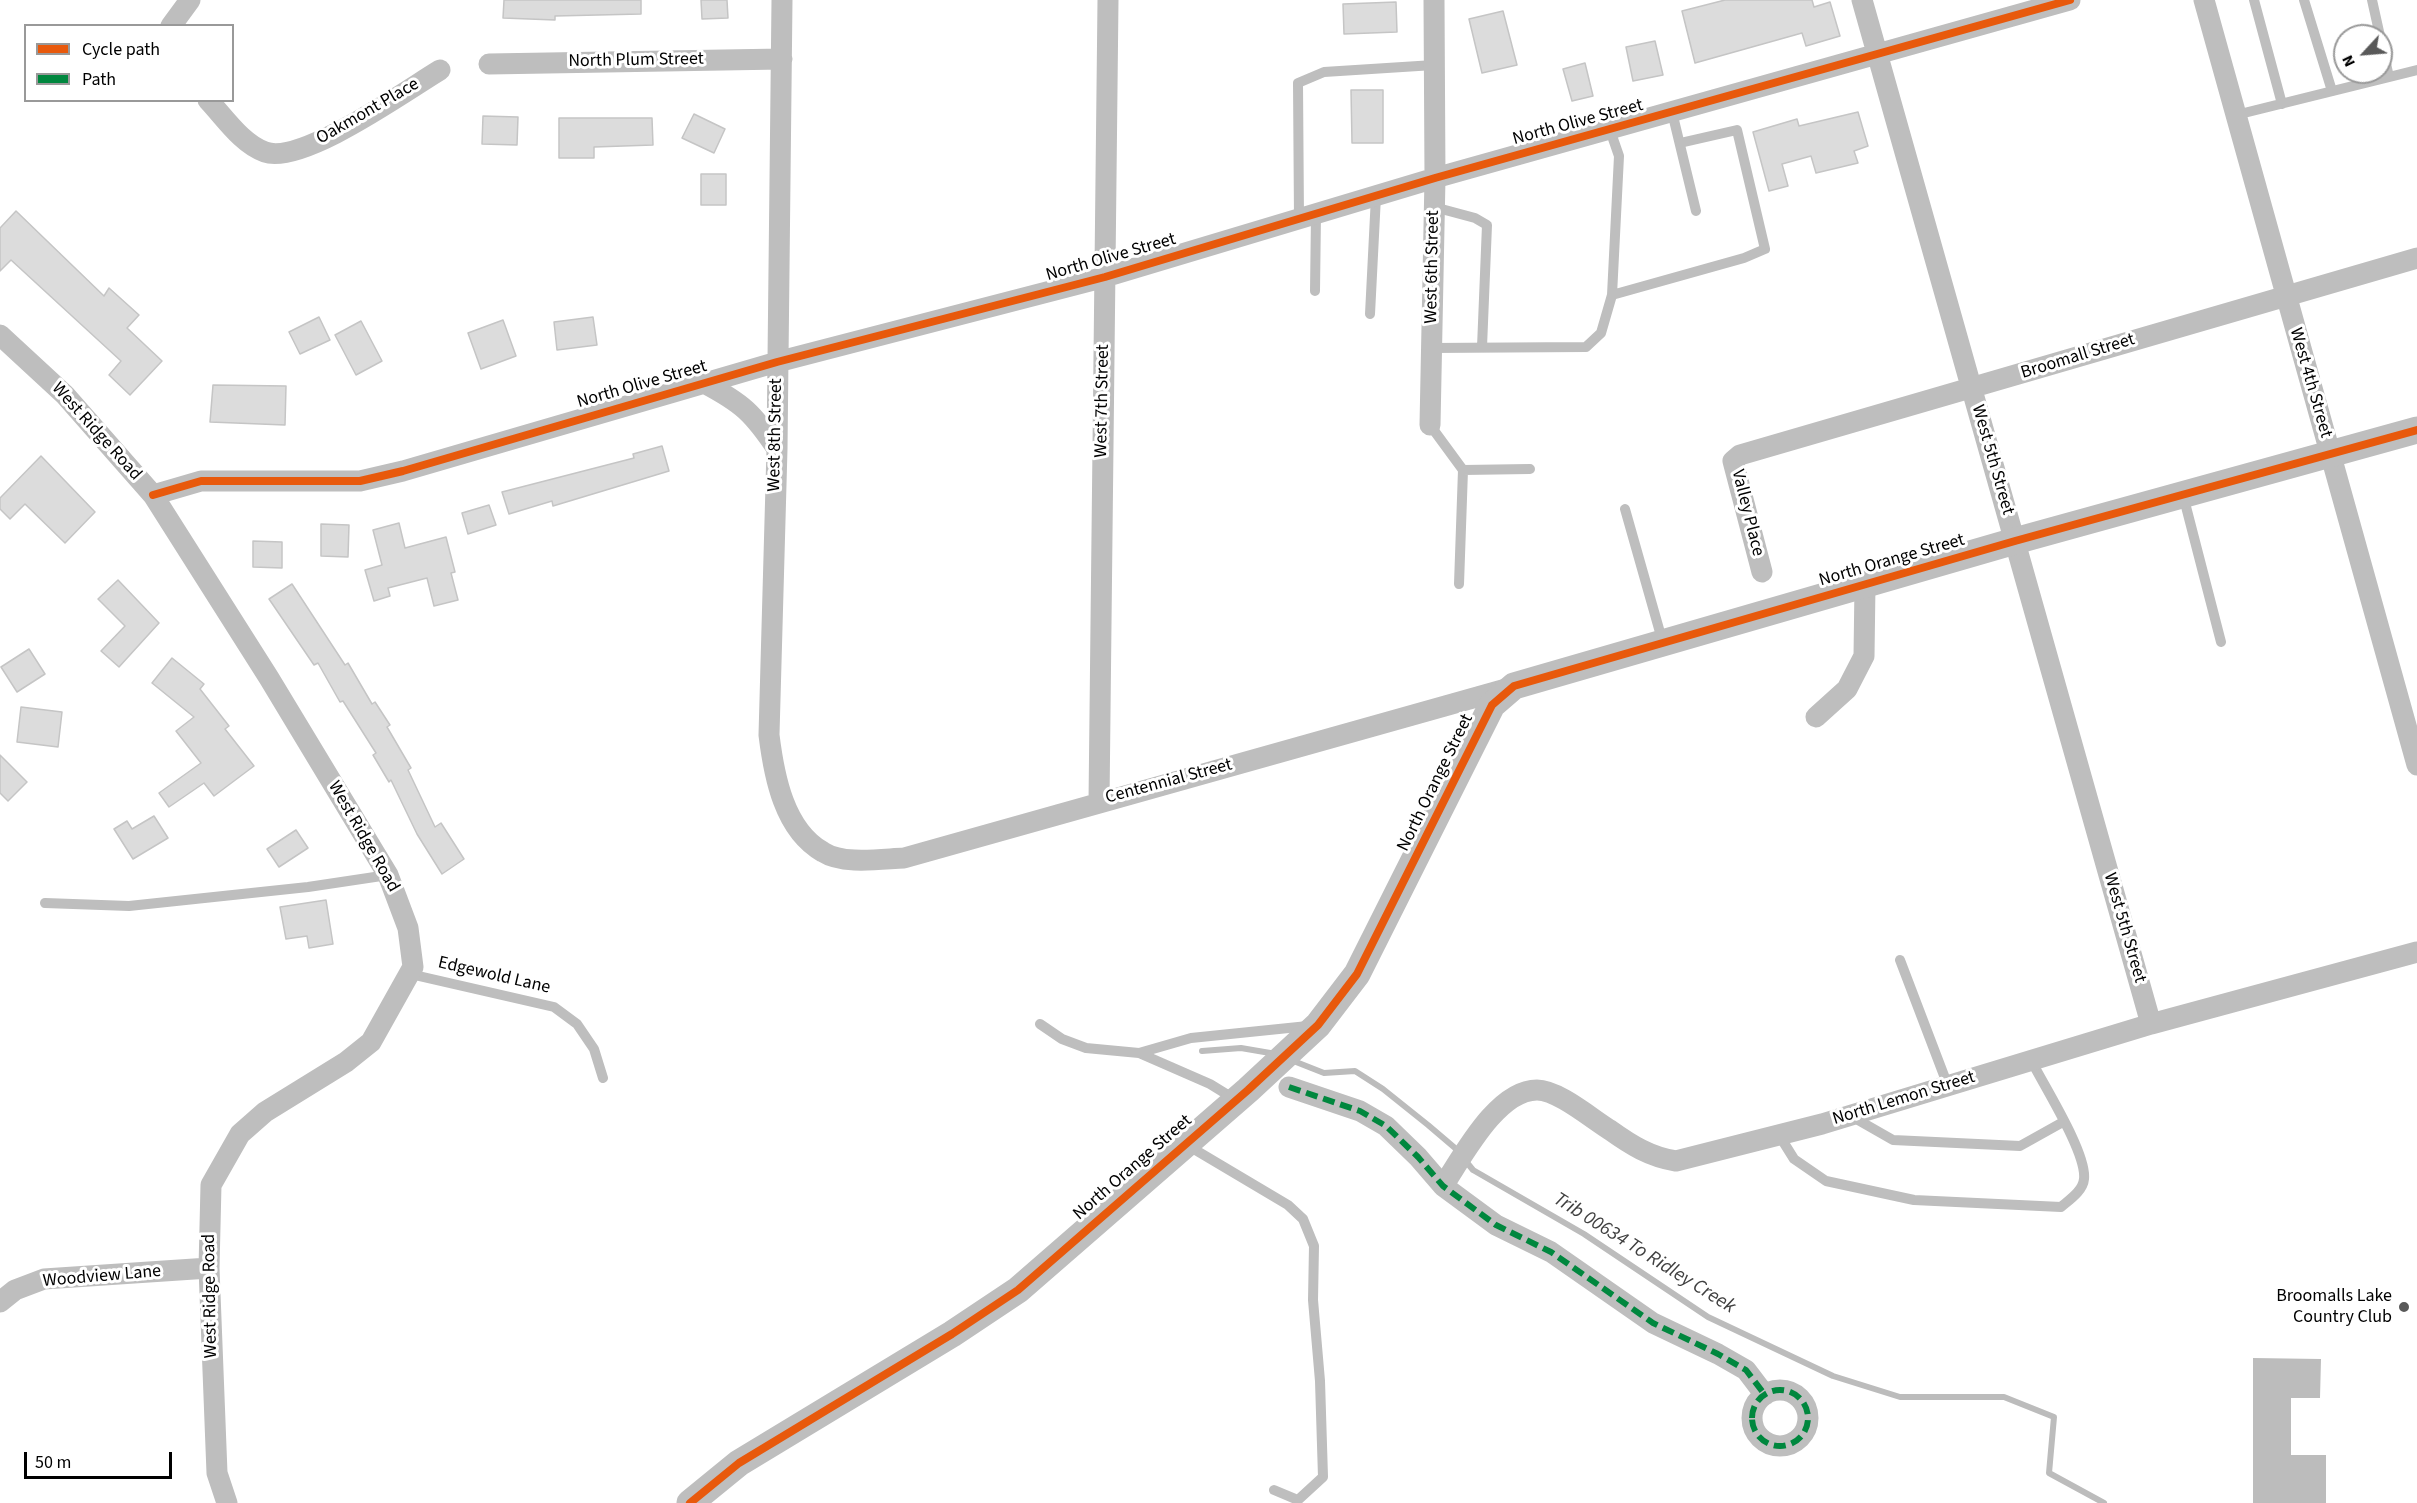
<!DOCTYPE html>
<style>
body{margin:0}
#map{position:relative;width:2417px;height:1503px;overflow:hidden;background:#fff;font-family:"Source Sans 3",sans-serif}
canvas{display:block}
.legend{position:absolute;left:24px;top:24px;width:210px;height:78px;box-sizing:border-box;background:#fff;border:2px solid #999;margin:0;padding:8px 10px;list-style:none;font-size:18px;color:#000}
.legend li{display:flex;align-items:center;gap:12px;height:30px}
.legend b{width:30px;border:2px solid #999}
.north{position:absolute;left:2333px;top:24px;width:60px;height:60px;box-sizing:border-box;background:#fff;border:2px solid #999;border-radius:50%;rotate:244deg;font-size:16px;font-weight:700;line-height:24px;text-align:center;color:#000}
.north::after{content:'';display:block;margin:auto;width:21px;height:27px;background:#595959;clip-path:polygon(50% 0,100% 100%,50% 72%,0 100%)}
.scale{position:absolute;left:24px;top:1452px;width:148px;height:27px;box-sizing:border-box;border:3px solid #000;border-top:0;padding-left:8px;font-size:18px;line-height:21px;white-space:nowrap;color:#000;-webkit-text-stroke:4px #fff;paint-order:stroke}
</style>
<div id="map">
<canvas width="2417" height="1503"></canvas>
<ul class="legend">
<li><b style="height:8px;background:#e8590c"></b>Cycle path</li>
<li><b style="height:8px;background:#00873e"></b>Path</li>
</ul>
<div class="north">N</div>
<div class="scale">50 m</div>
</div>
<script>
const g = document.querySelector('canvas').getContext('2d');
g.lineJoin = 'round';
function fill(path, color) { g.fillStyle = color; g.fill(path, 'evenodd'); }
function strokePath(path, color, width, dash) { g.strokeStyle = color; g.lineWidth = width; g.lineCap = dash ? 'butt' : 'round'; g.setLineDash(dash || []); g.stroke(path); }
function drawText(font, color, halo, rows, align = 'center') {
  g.font = font + ' "Source Sans 3",sans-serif'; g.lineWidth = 6; g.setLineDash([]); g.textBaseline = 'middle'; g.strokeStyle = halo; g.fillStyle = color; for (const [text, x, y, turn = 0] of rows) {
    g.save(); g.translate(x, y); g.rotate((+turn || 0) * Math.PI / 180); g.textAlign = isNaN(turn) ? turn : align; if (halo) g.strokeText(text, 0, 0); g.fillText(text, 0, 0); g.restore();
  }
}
fill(new Path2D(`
 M2253,1358L2321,1359L2320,1398H2291V1455H2326V1503H2253Z`), '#bcbcbc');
strokePath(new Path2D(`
 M1202,1051L1241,1048L1276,1054
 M1291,1060L1324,1073L1355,1071L1383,1089L1428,1125L1455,1148L1473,1170L1584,1234L1708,1317L1833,1376L1900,1397H2004L2054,1417L2049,1473L2104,1503`), '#bcbcbc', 6);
const building = new Path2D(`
 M504,0H641V14L555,16V20L503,18Z
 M701,0H727L728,18L702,19Z
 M1725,0H1812L1814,7L1830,2L1840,36L1806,46L1802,33L1695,63L1682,11Z
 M1396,2L1397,32L1344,34L1343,4Z
 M1503,11L1517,65L1482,73L1469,19Z
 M1655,41L1663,75L1633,81L1626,47Z
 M1585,63L1593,96L1572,101L1563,69Z
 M1351,90H1383V143H1352Z
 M1858,112L1868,146L1854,151L1858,163L1816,173L1811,156L1782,164L1788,186L1769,191L1753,132L1797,119L1799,126Z
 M694,114L725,129L714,153L682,138Z
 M483,116L518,117L517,145L482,144Z
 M559,118H652L653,145L594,147V158H559Z
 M701,174H726V205H701Z
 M16,211L104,296L109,288L139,315L127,328L162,361L130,395L109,375L121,361L11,260L0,271V228Z
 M319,317L330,340L300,354L289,332Z
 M593,317L597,345L557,350L554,322Z
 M503,320L516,356L481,369L468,333Z
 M361,321L382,361L356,375L335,335Z
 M213,385L286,386L285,425L210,422Z
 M662,446L669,471L553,506L552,501L509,514L502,492L634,458L633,454Z
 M41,456L95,512L65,543L25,504L10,519L0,509V498Z
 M489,505L496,525L468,534L462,513Z
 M399,523L405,548L446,537L455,572L451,573L458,600L434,606L427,578L388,588L390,596L374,601L365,570L382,565L373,530Z
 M321,524L349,525L348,557L321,556Z
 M253,541L282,542V568L253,567Z
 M118,580L159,623L119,667L101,651L125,626L98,599Z
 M292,584L345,665L348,663L372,704L375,702L390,725L387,727L411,768L408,770L435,827L441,823L464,859L442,874L417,834L391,780L389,782L373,755L376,753L343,701L340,702L318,663L314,665L269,599Z
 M29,649L45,674L17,692L1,667Z
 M172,658L204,684L200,689L229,726L225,729L254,766L214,796L204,783L169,807L159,793L201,763L176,731L194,717L152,683Z
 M21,707L62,712L58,747L17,742Z
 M0,755L27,782L8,801L0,793Z
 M154,816L168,838L133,859L114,829L127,821L132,829Z
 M296,830L308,848L279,867L267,849Z
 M326,900L333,944L309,948L307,936L286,939L280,907Z`);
fill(building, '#dcdcdc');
strokePath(building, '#c5c5c5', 1.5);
strokePath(new Path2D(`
 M2254,0L2282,104
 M2304,0L2332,91
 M2372,0L2380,36
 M2381,41L2389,77
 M1672,112L1696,211
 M2236,115L2417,70
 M1610,130L1619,156L1612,295L1744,258L1765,249L1737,130L1680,143
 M1434,207L1475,218L1487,225L1482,347
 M1299,219L1298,83L1324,72L1434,65
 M1315,291L1316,214
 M1370,314L1376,196
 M1431,348L1586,347L1601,333L1612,295
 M1430,425L1463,470L1459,584
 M1463,470L1530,469
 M2183,495L2221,642
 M1625,509L1663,643
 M45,903L129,906L308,887L388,875
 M1900,960L1948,1086
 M410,974L554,1007L577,1024L594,1049L603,1078
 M1040,1024L1062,1039L1086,1048L1139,1053L1210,1084L1236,1100
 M1139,1053L1191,1038L1308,1026
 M1851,1116L1893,1140L2020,1146L2063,1122
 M1779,1135L1794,1159L1826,1181L1914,1200L2061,1207C2069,1200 2083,1191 2084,1179C2087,1153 2044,1086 2031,1060
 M1187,1145L1288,1205L1303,1219L1314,1246L1313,1300L1320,1381L1323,1477L1298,1500L1274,1490`), '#bebebe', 10);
strokePath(new Path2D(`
 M782,0L777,449L769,735C774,776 784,830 823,852C843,865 881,859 904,858L1509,688
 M1862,0L2151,1024
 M2204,0L2417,765
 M171,26L190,0
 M489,64L782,59
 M208,100C225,118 242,144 265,152C302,165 405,91 440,70
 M0,335L65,395L153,495L269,678L388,875L408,928L413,967L371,1042L346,1062L265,1112L240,1134L211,1185L209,1268L217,1473L227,1503
 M704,383C742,403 753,413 777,449
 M1430,425L1435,178L1434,0
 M153,495L201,481H360L403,471L777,362L1105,277L1435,178L2070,0
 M1762,572L1733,461L1740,455L2417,258
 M1816,717L1847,689L1864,656L1865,585
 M1099,802L1108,0
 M1289,1087L1360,1111L1386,1126L1418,1157L1443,1186L1496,1225L1551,1252L1653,1323L1718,1354L1746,1370L1765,1395
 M1443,1186C1463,1156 1497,1090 1537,1090C1558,1090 1592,1119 1610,1130C1631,1145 1650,1157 1676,1161L1822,1124L2151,1024L2417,952
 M0,1302L15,1290L44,1279L209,1268
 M1752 1418a28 28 0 1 1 56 0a28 28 0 1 1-56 0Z`), '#bebebe', 21);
strokePath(new Path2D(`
 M690,1503L739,1463L952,1334L1018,1290L1248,1090L1318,1025L1357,974L1492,705L1514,686L2015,541L2417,430`), '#bebebe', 27);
strokePath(new Path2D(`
 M1289,1087L1360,1111L1386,1126L1418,1157L1443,1186L1496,1225L1551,1252L1653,1323L1718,1354L1746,1370L1765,1395
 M1752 1418a28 28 0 1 1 56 0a28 28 0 1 1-56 0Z`), '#00873e', 6, [12, 6]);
strokePath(new Path2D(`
 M153,495L201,481H360L403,471L777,362L1105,277L1435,178L2070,0
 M690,1503L739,1463L952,1334L1018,1290L1248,1090L1318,1025L1357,974L1492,705L1514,686L2015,541L2417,430`), '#e8590c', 8);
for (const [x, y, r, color] of [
 [2404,1307,6,"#595959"]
]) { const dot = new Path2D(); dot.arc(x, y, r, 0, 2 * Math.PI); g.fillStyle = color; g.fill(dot); strokePath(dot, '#fff', 2); }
drawText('18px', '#000', '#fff', [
 ["North Plum Street",636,61,-1],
 ["Oakmont Place",368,112,-30],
 ["North Olive Street",1578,123,-15],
 ["North Olive Street",1111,258,-16],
 ["West 6th Street",1433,267,-89],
 ["Broomall Street",2078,357,-17],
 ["West 4th Street",2310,383,74],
 ["North Olive Street",642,385,-16],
 ["West 7th Street",1103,401,-89],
 ["West Ridge Road",96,432,48],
 ["West 8th Street",776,435,-89],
 ["West 5th Street",1992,460,74],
 ["Valley Place",1747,513,76],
 ["North Orange Street",1892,561,-16],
 ["Centennial Street",1169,782,-15],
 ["North Orange Street",1436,783,-64],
 ["West Ridge Road",363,837,60],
 ["West 5th Street",2124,928,74],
 ["Edgewold Lane",494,976,13],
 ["North Lemon Street",1904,1099,-17],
 ["North Orange Street",1133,1168,-41],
 ["Woodview Lane",102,1277,-5],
 ["West Ridge Road",211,1296,-91]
]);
drawText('18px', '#000', '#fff', [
 ["Broomalls Lake",2392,1297],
 ["Country Club",2392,1318]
], 'right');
drawText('italic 20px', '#404040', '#fff', [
 ["Trib 00634 To Ridley Creek",1644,1254,32]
]);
</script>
